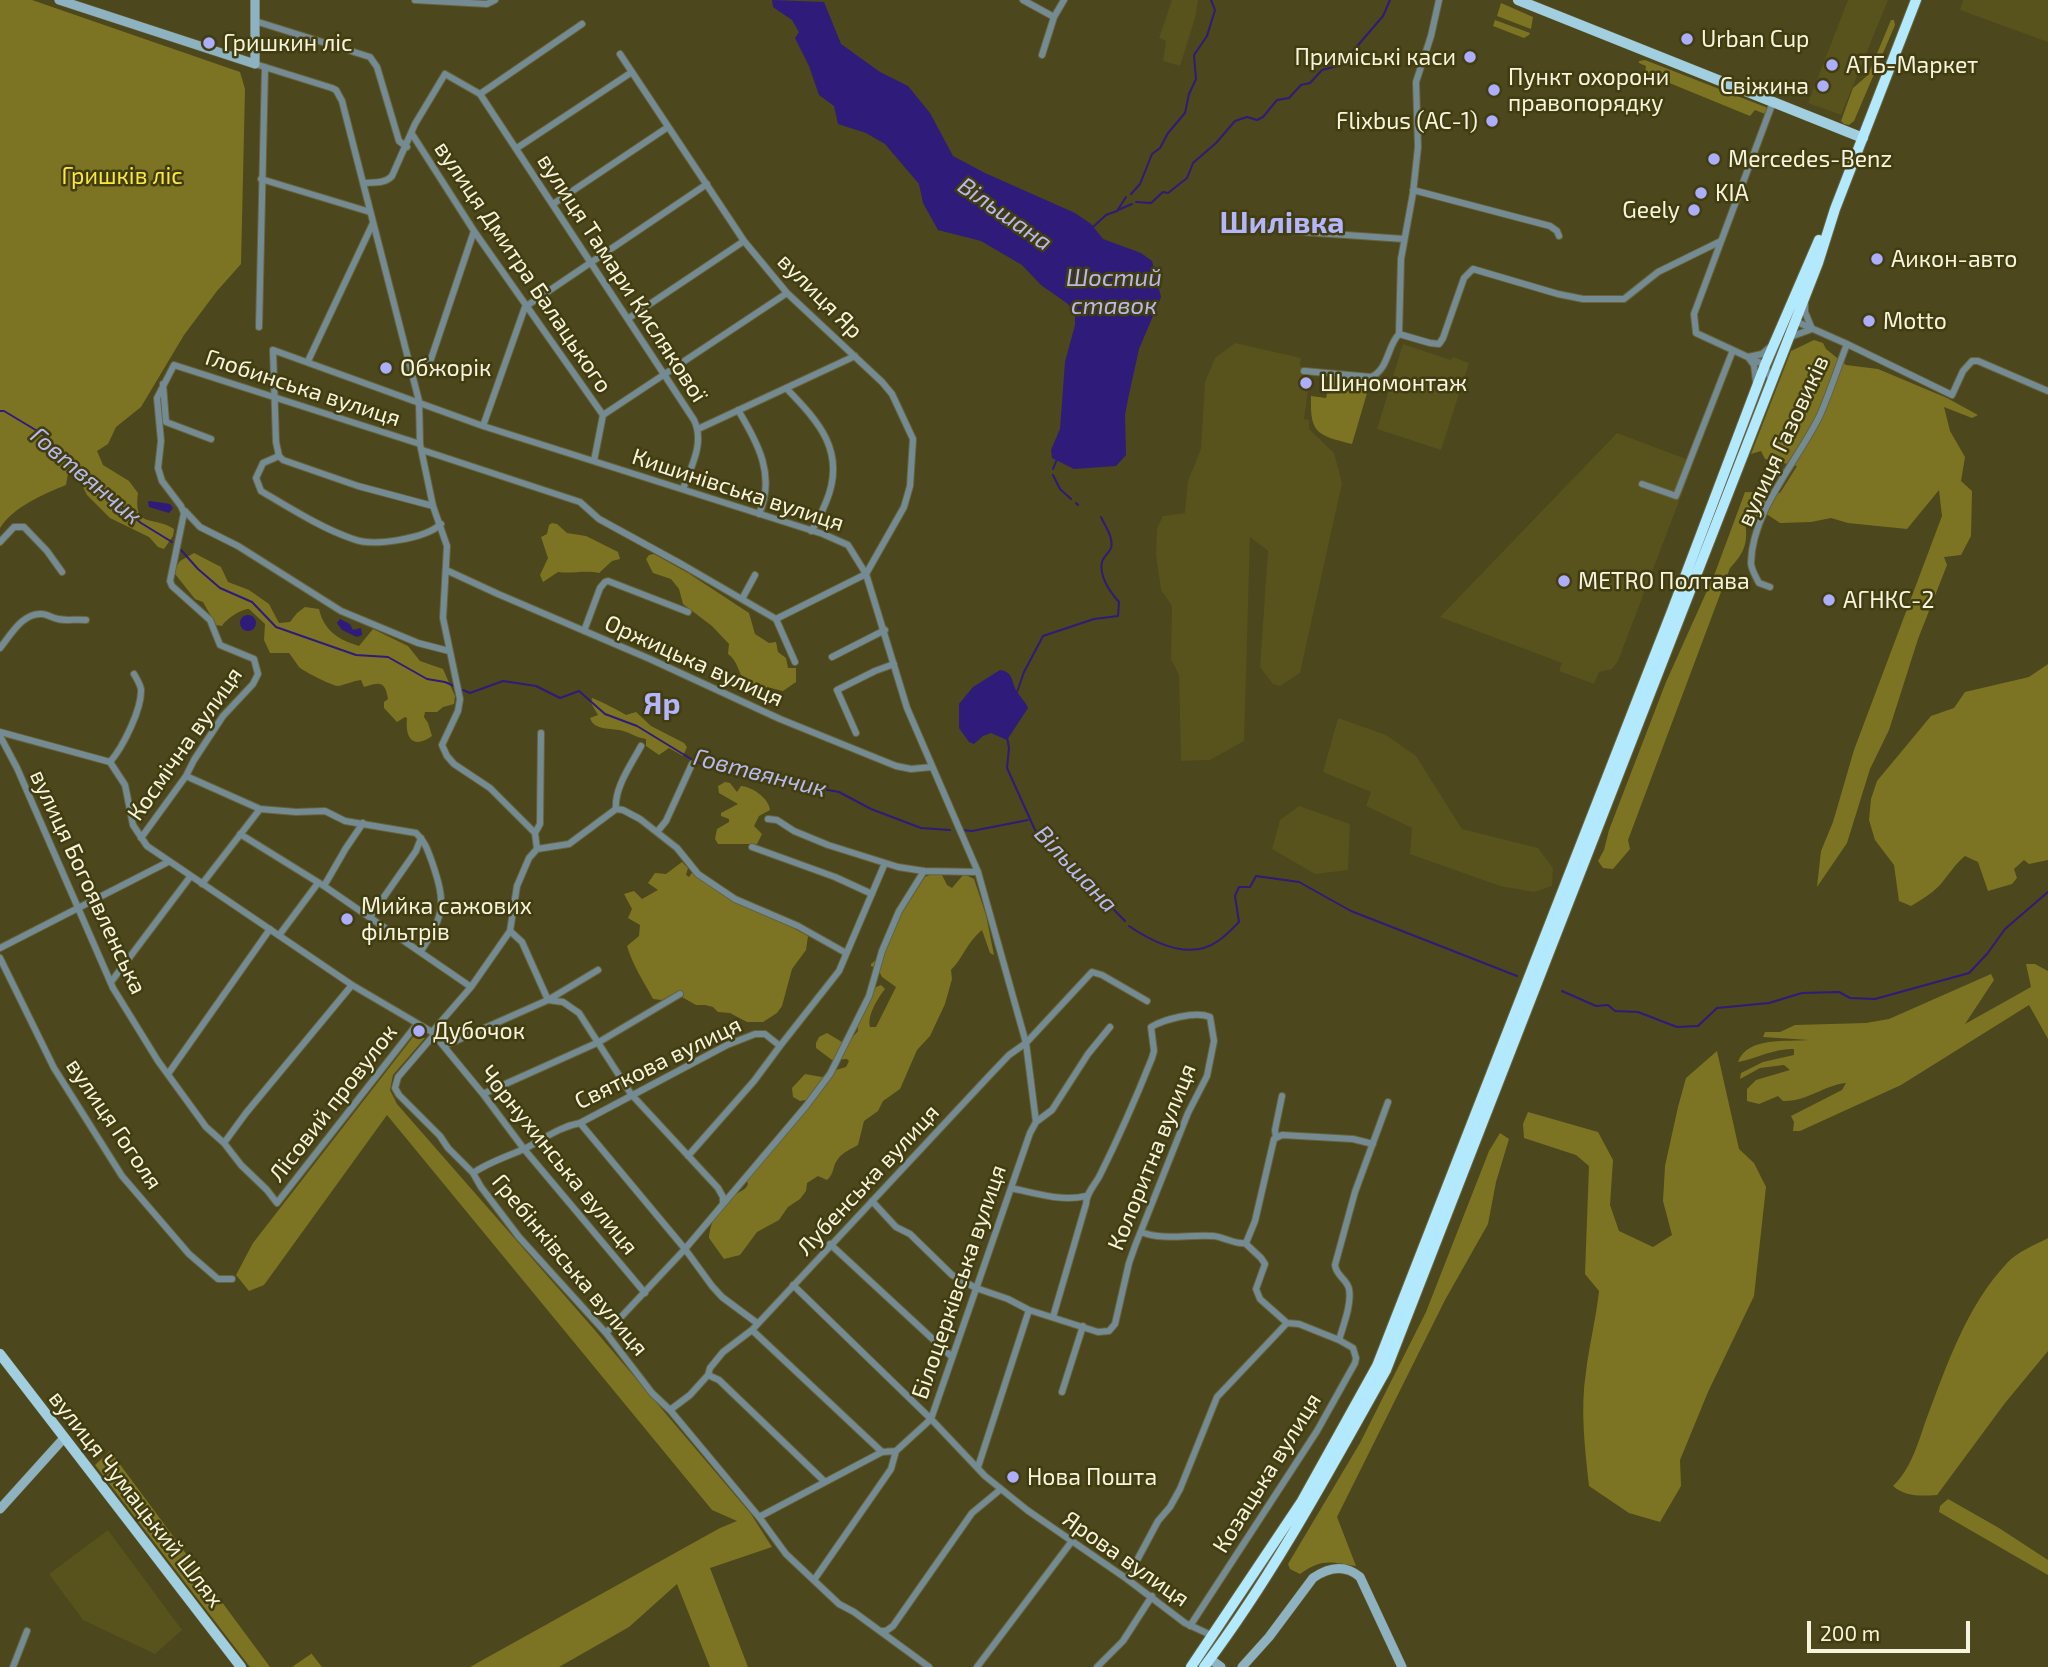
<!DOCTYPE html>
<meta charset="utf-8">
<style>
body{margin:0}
#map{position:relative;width:2048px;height:1667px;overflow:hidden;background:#4c471c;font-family:"Exo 2",sans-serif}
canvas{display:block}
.scale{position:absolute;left:1807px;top:1621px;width:163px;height:32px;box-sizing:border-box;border:4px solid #f6f4dc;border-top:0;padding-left:9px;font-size:21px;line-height:24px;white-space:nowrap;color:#f6f4dc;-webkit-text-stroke:5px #423d10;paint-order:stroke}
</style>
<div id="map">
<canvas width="2048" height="1667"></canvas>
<div class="scale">200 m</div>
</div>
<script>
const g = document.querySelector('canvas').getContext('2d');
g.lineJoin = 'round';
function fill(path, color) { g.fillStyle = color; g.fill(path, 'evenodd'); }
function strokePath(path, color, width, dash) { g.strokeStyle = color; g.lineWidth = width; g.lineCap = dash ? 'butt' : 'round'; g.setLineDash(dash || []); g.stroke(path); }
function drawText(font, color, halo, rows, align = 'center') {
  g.font = font + ' "Exo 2",sans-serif'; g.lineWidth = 5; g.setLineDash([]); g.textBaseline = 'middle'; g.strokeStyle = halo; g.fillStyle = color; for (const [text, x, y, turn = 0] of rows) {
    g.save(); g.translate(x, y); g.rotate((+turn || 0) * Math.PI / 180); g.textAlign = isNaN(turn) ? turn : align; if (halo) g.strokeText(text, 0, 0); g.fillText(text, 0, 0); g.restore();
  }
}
fill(new Path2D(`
 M1172,0H1198L1195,18L1180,66L1163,61L1166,41L1159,38Z
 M1848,0H1888L1841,115L1808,103Z
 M1963,0H2048V42L1960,10Z
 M1235,343L1301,358L1300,365L1310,376L1304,419L1309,420V429L1334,453L1342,483L1300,673L1280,686L1273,684L1260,667L1268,551L1250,537L1244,741L1210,760L1181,761L1179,675L1171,659L1172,606L1161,590L1156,555L1157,528L1163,516L1185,513L1188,481L1201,449L1205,382L1215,358Z
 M1403,344L1451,360L1453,357L1469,363L1441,450L1377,429Z
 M1617,433L1694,462L1618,661L1612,669L1599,672L1594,684L1559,671L1562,663L1440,617Z
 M1338,718L1386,735L1416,756L1462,829L1538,848L1553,868L1552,886L1534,892L1500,886L1410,854L1412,828L1366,806L1371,792L1323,772Z
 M1299,806L1350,824L1348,870L1315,874L1272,849L1280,820Z
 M108,1530L182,1630L155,1654L83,1620L49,1574Z`), '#58521d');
fill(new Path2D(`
 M0,0H32L240,72L245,89L241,264L217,291L184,335L141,407L116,427L108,444L97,451L103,465L129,481L138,493C133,530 154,515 174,529L173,536L164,549L158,547L149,537L110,518L87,495L78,477L69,468L66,485C44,494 13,507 0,528Z
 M1501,3L1533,17L1531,29L1497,16Z
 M1495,20L1530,33L1529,35L1524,38L1493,26Z
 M1891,20H1894L1895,25L1854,121L1849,125L1844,124L1841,121L1853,88L1868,75Z
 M1645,60L1768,108L1765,114L1755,110L1750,116L1645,73L1646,66L1639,63V61Z
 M1814,340L1823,343L1826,349L1846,365L1878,369L1947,398L1978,415L1972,418L1944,407L1950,431L1965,457L1961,481L1972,491L1971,536L1961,555L1944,557L1947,565L1918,639L1889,730L1870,769L1847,843L1817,887L1821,851L1833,822L1854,750L1942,516L1939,490L1907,529L1848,523L1831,518L1811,522L1780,523L1768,515L1745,520C1748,542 1746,551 1730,568L1628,840L1630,849L1613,869L1603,868L1598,861L1604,850L1609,830L1666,682L1715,573L1745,492L1780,493L1797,466L1765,459L1761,451L1751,454L1791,351Z
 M1331,376L1370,383L1352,444C1316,435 1310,433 1311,396L1326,398Z
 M552,523L557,524L567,533L586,536L618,552L620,559L612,561L599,573C584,570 572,574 558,572L543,582L540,575L548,558L541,537L547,534L549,525Z
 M194,553L221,567L228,582L249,590L269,604L279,623L290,622L297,613L305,607L319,609C324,631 339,640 359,646L373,629L408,646L420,661L443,669L455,696L454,704L443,707L437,712H425L424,717L428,723L432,736C412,750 405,737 407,718L405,717L397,722L384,708V702L388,699C385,679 378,683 364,687L361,680C353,681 347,684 339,686C334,687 303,671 299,667C296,663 293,658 289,653H270L264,640L265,624L249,609C241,609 226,619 222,626L216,625L203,602L195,599L175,574L174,570L180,561Z
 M654,554L688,573L749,613L755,634L769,643L776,642L778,652L786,658L788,668H796V682L783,691L767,687L754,694L744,690L745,682C738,672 738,661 728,654L729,644L712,626L683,604L679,589L671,579L653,573L646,559L649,555Z
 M2048,664V860L2029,864L2024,860L2014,869L2017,878L2012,884L1988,891L1978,862L1965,856C1954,865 1948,876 1939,886C1931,894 1921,900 1911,906L1899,901L1894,865L1875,840L1869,820L1871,799L1877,781L1931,716L1954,708L1965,692L2029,677Z
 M592,698C596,699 622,712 626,715L636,712L651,726L684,743L687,747L683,756L669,748L659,755L646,746V739C636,738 628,731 619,730C608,728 594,730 590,718L598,715L591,703Z
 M725,782L730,783L737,792L741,786C752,787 769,798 770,810L759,816L754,826L762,834L757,844H718L715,839L717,829L729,822V819L721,816V813L738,804L719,793L718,786Z
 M682,862L688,868L686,875L689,877L694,870H699L705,879L743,906L765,913L808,936L806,950L792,969L782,1006L777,1013L763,1022H747L730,1013L718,1012L713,1007L705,1005H696L675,993L662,1000L653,999C643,980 633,966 627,946L639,936L640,925L628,918L632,909L624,894L634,891L642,899L658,890L648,883L655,873L666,874Z
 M934,873L942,875L947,885L952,888L964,874L974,879L986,915L994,955L990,953L982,930C967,942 963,958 951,970L952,979L945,1004L930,1036L917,1050L900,1089L883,1101L878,1111L864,1121L858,1145C851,1149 843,1152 838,1159C832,1166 835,1173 827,1180L818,1176L807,1183L806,1191L800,1199L788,1207L779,1220L757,1232L740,1255L724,1259L709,1238C710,1221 720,1204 735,1195C741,1190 745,1191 748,1184L745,1176L761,1153L787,1134L805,1103V1100L800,1101L793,1097L792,1088L805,1074L822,1077L829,1072L846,1067L849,1061L847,1059L832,1060L816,1048V1043L819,1037L827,1033L842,1042L850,1040L858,1031L857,1023L876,987L881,985L885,989C878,998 867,1015 870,1027H876L896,987L882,977L878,969L871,966V964L883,954L900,916L925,877Z
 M2026,964H2035L2048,971V1039L2029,1005L1901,1085L1800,1131H1793L1794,1122L1791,1116L1842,1090L1846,1083C1824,1085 1807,1102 1783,1101L1778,1096L1759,1104L1747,1101V1089L1756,1080L1790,1070L1784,1065L1760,1068L1740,1079L1741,1073L1763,1062L1794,1055V1049C1775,1048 1758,1058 1738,1062C1747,1036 1788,1042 1809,1040L1763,1037L1765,1032H1780L1795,1025L1866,1023L1889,1019L1991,974L1994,980L1965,1024L2031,987Z
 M413,1037L425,1038L393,1075L390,1090L397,1104L593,1328L751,1514L772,1547L710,1568L748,1667H710L677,1584L629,1627L559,1667H470L720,1528L737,1521L712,1510L387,1115L264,1285L249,1291L236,1275L253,1243Z
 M1717,1051L1739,1149L1754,1163L1766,1187L1754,1296L1708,1392L1680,1460L1681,1486L1660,1522L1629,1513L1589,1486C1585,1449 1580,1409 1586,1372C1589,1345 1596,1319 1599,1291L1585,1274L1589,1166L1576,1155L1524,1138L1523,1124L1528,1112L1598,1132L1613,1160L1610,1205L1619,1231L1653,1247L1672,1235L1663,1201L1665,1166L1678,1107L1686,1078Z
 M1500,1133L1509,1139L1496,1182L1488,1224L1445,1300L1337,1517L1356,1566C1331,1562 1322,1558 1300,1574L1290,1569L1288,1564L1360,1443L1426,1312L1489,1151Z
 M2048,1238V1351L2005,1403L1937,1495C1920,1496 1906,1497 1893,1486C1911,1469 1918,1443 1926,1420C1947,1365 1966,1307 2007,1263C2017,1252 2035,1245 2048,1238Z
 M110,1451L270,1667H250L95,1465Z
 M1948,1499L1999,1528L2048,1560V1575L1939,1512L1940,1506Z
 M311,1653L322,1667H292L311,1654Z`), '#7d7423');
fill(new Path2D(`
 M772,0L824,2L841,44L880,72L908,86L930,113L953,156L985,173L1075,213L1091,224L1103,239L1141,253L1152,261L1161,297L1139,349L1128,399L1125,415L1126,455L1116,466L1074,469L1052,458L1051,450L1060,429L1065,362L1075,325V314L1068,304L1041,285L1022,265L981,241L938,230L923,203L919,184L885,144L866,133L838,124L834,106L819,95L809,66L795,38L799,32L792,20L773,7Z
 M150,501L170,504L173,508L169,513L149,507L148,502Z
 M240 623a8 8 0 1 1 16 0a8 8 0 1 1-16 0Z
 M340,619L350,624L353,630L361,628L362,635L357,637L342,630L337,623Z
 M1000,670C1014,672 1011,682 1017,692C1021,698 1025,701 1028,708L1007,740L991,733L983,736L974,744L969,742L959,728V704L973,687Z`), '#2e1b7a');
strokePath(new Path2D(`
 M1131,194L1140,184L1152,154L1160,148L1168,133L1185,113L1189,94L1196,79L1194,55L1207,36L1215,10L1211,0
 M1136,202L1151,203L1163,192L1168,193L1187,178L1193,163L1216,143L1235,121L1247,117L1257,120L1263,117L1277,100L1289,98L1301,85L1310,83L1322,70L1341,65L1383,16L1390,0
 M1118,210L1132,204
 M1093,227L1106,215L1117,211L1126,197
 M0,411H4L44,435L75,468L141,523L172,542
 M1053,469L1057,459
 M1053,475L1060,489L1071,499
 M1076,503L1078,505
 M181,550L198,569L220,588L252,602L276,627L356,655L388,657L427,679L445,682L454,686
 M463,690L470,693L503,681L536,686L560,698L579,691L605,714L637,726L696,762L736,773L839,792L871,809L921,828L950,830
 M1017,692L1024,672L1043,636L1094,619L1118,616L1119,602C1110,592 1099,577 1102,562C1103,557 1109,553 1111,548C1114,538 1105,526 1101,517
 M1007,737L1009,748L1007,768L1035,830L1125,921
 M962,830L972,831L1028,820
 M1129,926C1154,943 1190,961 1218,941C1226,936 1233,928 1239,922L1235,896L1239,887H1250L1256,876L1299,882L1351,911L1517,976
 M1562,991L1596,1006L1608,1005L1615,1011L1638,1012L1677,1027L1698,1026L1717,1008L1769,1003L1802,993L1839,992L1850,998L1875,999L1969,973L1987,954L2005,929L2048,892`), '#2e1b7a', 2);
const street = new Path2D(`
 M415,0L487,4L495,0
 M1023,0L1054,17
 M255,21L370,57L377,67L399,141L407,147
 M620,54L744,241L787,293L882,382L892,394L913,439L910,486L904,507L866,574L776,619
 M1042,55L1054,17L1064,0
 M255,64L332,88L336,90L342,101L419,401L420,444L433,506L447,546L443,618L460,699L458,711L442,745L447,756L454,764L490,788L535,833L537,849L529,858L517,886L510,931L471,987L432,1032
 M480,94L582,24
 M412,134L474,231L603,415L594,461
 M517,148L632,72
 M261,179L370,212
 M363,183C373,182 385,184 392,176L415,124L445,74L480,94L694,420C705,443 691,467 683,489
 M1413,190L1550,226L1557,231L1559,236
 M553,204L668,127
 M1254,223L1288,231L1404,239
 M629,318L744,241
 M1795,321L1847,344L1952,395L1963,371L1972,361H1978L2048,391
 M259,327L265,67
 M1399,334L1401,259L1413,193L1418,147L1416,82L1431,36L1439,0
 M1790,337L1812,329L1805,312V302
 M308,361L373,223
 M409,364H425L431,359L474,231
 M1304,371L1371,377C1389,369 1387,346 1399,334L1430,343L1439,344L1443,338L1464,278L1473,269L1558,294L1583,299H1624L1658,272L1721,241
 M1771,379L1765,365L1696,333L1694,314L1773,102
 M1756,382L1754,365L1748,357L1762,354L1770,347
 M163,384L166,422L211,439
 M786,388C819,422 847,452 826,502C822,512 818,522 811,531
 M738,410C758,443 776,476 759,514
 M603,415L787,293
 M483,426L525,307L707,184
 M698,429L855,356
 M422,450L580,502L599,519L683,565L776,619L795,662
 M279,456L263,463L256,478L261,491C290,508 321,528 353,539C372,547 425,539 441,524
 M1642,484L1676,496L1733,350
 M433,506L358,486L283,460L279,456L276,442L273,350L483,426L823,534L848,545L866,574L907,708L978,872L1026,1043L1036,1122
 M185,511L200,527L238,546L341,611L418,643L449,651
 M0,542L14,527H24L47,551L62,572
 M446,570L498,594L650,659L780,719L896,766L911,769L932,767
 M1770,587L1759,583C1756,577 1751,569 1751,563C1752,510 1798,461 1820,415C1830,392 1838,367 1847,344
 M742,599L755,575
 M584,631L600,588L605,582L608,581L688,612
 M0,648C10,636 23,612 42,614C47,614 52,618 58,619C66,621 77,619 86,620
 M832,657L885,630
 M0,732L110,762L125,785L133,825L147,846L352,985L432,1032L483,1094L524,1149L645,1293
 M856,733L837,690L875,671L894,664
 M0,736L17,768L113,988L158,1061L206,1127L224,1143L241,1165L267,1190L277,1203L417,1024
 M110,762C123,747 142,709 141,689C140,684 137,679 134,674
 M186,776L260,809L296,812L325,811L345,821L416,833C425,841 428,851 432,862C446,903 445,914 421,951
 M616,809L623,810L640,819L677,848L698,874L735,899L798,926L846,953
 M768,819L777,820L794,831L828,845L898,867L924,871L978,872
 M657,832L666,821L692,764
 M535,833L540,824L541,733
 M240,834L324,886L471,987
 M141,838L186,776L194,760L223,716L253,684L258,674L254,659L220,645L210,620L172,586L170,581L184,513L181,506L162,481L158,468L161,441L157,398L174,365L420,444
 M752,847L835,877L872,894
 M537,849L569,844L616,809C614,788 631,765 641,746
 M202,884L260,809
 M324,886L346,848L363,823
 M370,917L416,851L421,838
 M510,931L522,942L548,1000L563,1002L579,1013L631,1094L718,1188L723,1197V1203
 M280,934L318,883
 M0,948L168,862
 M0,958L54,1068L122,1176L189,1254L218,1279H232
 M111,982L190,877
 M434,1035L398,1077L395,1088L399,1095L440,1136L448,1148L473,1173L481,1187L519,1237L606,1333L652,1393L670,1410L759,1517L786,1554L839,1604L854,1612L929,1667
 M444,1046L548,1000L598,970
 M168,1074L270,929
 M483,1094L599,1042L680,994
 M580,1123L685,1249L712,1286L722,1297L757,1323
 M1276,1138L1275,1130L1282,1096
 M224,1143L246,1113L352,985
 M688,1156L754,1081L780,1046
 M473,1173C489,1162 506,1157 524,1149C543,1140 558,1127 580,1123L727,1045L755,1034H765L780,1046L839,971L885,863
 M1011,1188C1033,1193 1063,1202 1086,1196
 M872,1201L896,1227L910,1234L952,1275L976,1288L1008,1299L1029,1310L1098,1332L1109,1331L1115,1324L1129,1263L1135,1246L1188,1113L1207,1076L1214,1041L1210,1017C1195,1011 1165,1019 1151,1027L1154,1051L1152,1058C1136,1098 1119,1137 1100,1175C1095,1185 1086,1193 1086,1204L1053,1317
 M1141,1232C1163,1241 1190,1234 1213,1236C1225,1237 1235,1245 1246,1243L1255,1221L1274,1139L1282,1135L1353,1139L1373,1144
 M1245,1243L1261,1258L1265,1264L1256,1289L1260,1299L1287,1323L1299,1324L1339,1340
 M830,1244L951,1356
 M793,1285L931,1419L985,1476L1027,1510L1127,1579L1185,1623L1213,1636
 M752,1330L882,1452
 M606,1333L685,1249L806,1106L830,1074L869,996L882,951L899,911L924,871
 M708,1375L719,1380L824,1481
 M1062,1392L1083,1326
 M670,1410L690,1395L708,1375L710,1368L723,1352L752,1330L989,1076L1009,1055L1026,1043L1092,972L1102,975L1147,1001
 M978,1467L1029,1310
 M759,1517L882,1452L896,1451L931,1419L1030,1133L1036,1122L1052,1110L1088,1054L1110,1027
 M1127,1579L1158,1521L1170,1507L1180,1489L1217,1397L1287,1323
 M814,1580L891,1469L896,1451
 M1190,1626L1317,1431L1355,1363L1356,1358L1353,1348L1339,1340C1343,1326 1352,1304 1349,1289C1347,1279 1336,1276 1335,1265L1355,1192L1388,1102
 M880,1631H886L893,1626L972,1513L1001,1489
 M13,1667L27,1631
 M977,1667L1072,1541
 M1097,1667L1123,1641L1152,1596`);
const secondary = new Path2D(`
 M59,0L255,64V0
 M0,1509L64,1438
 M1210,1659L1221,1667
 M1242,1667L1269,1637L1313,1578C1329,1567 1345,1564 1360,1577L1402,1667`);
const primary = new Path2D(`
 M1518,0L1863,138
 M0,1354L241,1667`);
const highway = new Path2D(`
 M1191,1667L1302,1501L1377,1366L1672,611L1765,365L1819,240
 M1204,1667C1274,1574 1329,1471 1386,1370L1818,263L1835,209L1916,0`);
strokePath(street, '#67633b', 8);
strokePath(secondary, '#67633b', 10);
strokePath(primary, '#67633b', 11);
strokePath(highway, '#67633b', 12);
strokePath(street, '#758b94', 6);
strokePath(secondary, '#8eb2bf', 9);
strokePath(primary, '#a1cfe0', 10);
strokePath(highway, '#b2e9fe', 10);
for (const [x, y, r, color] of [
 [1687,39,7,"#adaefb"],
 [209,43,7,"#adaefb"],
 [1470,57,7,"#adaefb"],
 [1832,65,7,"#adaefb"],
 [1823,86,7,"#adaefb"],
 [1494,90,7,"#adaefb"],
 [1492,121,7,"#adaefb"],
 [1714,159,7,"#adaefb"],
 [1701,193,7,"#adaefb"],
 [1694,210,7,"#adaefb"],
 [1877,259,7,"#adaefb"],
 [1869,321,7,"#adaefb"],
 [386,368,7,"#adaefb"],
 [1306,383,7,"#adaefb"],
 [1564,581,7,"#adaefb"],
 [1829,600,7,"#adaefb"],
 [347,919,7,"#adaefb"],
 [419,1031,7,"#adaefb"],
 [1013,1477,7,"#adaefb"]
]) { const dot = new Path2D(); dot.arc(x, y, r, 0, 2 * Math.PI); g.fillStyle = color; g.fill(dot); strokePath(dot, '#423d10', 2.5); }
drawText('23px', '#f6f4dc', '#423d10', [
 ["Urban Cup",1701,39],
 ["Гришкин ліс",223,43],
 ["Приміські каси",1456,57,"right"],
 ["АТБ-Маркет",1846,65],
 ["Пункт охорони",1508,77],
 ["правопорядку",1508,103],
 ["Свіжина",1809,86,"right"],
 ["Flixbus (АС-1)",1478,121,"right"],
 ["Mercedes-Benz",1728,159],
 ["KIA",1715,193],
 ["Geely",1680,210,"right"],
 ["Аикон-авто",1891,259],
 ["Motto",1883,321],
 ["Обжорік",400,368],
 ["Шиномонтаж",1320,383],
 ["METRO Полтава",1578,581],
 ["АГНКС-2",1843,600],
 ["Мийка сажових",361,906],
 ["фільтрів",361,932],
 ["Дубочок",433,1031],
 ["Нова Пошта",1027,1477]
], 'left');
drawText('23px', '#fbe838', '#423d10', [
 ["Гришків ліс",122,176]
]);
drawText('23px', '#f6f4dc', '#423d10', [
 ["вулиця Дмитра Балацького",523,267,56],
 ["вулиця Тамари Кислякової",622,278,57],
 ["вулиця Яр",820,296,45],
 ["Глобинська вулиця",303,388,18],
 ["вулиця Газовиків",1783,441,-65],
 ["Кишинівська вулиця",738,490,18],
 ["Оржицька вулиця",694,661,24],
 ["Космічна вулиця",185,744,-55],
 ["вулиця Богоявленська",88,882,65],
 ["Святкова вулиця",658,1063,-26],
 ["Лісовий провулок",333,1103,-52],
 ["вулиця Гоголя",114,1124,56],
 ["Колоритна вулиця",1152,1157,-68],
 ["Чорнухинська вулиця",559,1160,51],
 ["Лубенська вулиця",868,1180,-47],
 ["Гребінківська вулиця",570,1265,50],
 ["Білоцерківська вулиця",959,1282,-71],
 ["Козацька вулиця",1267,1473,-58],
 ["вулиця Чумацький Шлях",136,1499,52],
 ["Ярова вулиця",1126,1559,35]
]);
drawText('italic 24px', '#b7b9ec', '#423d10', [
 ["Вільшана",1005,214,35],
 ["Шостий",1114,278],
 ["ставок",1114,306],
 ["Говтвянчик",86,476,40],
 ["Говтвянчик",760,773,14],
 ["Вільшана",1076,869,47]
]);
drawText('bold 30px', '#b4b6fd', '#423d10', [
 ["Шилівка",1282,223],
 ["Яр",662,704]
]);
</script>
